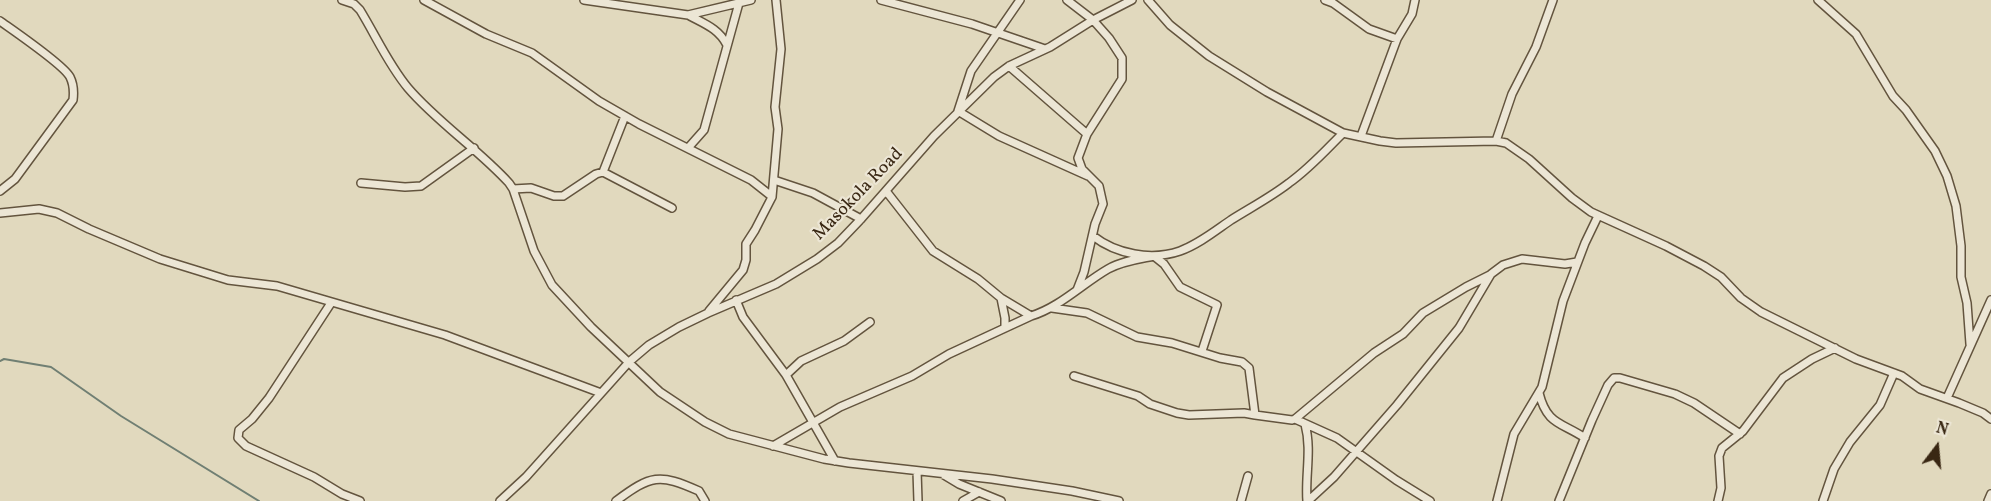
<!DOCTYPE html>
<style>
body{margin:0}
#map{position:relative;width:1991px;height:501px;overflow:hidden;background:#e1d9be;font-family:Vollkorn,serif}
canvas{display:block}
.north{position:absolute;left:1907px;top:417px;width:60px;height:60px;-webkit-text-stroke:4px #ece6d5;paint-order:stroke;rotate:16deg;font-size:16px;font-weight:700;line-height:24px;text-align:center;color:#392713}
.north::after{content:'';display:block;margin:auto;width:21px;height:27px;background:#392713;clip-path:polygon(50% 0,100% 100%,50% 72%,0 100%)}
</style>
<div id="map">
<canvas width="1991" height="501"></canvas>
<div class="north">N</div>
</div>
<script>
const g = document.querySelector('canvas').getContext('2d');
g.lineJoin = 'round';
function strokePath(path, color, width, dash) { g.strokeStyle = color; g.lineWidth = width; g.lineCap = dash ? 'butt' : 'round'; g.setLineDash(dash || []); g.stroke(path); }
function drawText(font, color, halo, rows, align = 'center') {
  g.font = font + ' Vollkorn,serif'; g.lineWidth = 4.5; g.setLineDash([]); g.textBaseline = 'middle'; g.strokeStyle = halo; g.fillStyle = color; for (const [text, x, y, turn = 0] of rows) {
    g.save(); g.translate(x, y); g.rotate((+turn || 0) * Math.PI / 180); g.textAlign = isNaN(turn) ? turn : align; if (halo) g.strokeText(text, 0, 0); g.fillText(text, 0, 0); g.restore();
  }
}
strokePath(new Path2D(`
 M0,361L4,359L51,367L121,416L259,501`), '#707f73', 2);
const street = new Path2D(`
 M342,0L354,4L360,10C376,36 388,64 408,88C437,122 478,149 509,183L513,189L534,251L552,285L591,327L660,392L705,422L729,434L824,459L849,463L992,479L1072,491L1119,501
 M424,0L486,34L532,53L599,101L639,124L751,180L770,195L772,197L755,230L746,244V260L743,270L709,311
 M584,0L688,15L751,0
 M881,0L972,24L1045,49
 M1020,0L971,71L958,111L999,136L1088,176
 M1067,0L1093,20L1109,38L1122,58V79L1087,134
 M1148,0L1170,25L1209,56L1267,92L1343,133L1380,141L1396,143L1496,141L1506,143L1529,159L1572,198L1591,212L1666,246L1704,266L1721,277L1741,298L1761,312L1856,359L1902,376L1920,389L1959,403L1983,413L1991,419
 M1325,0L1333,3L1369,29L1397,39
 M1818,0L1856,34L1893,96L1906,110L1935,151L1947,176L1956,206L1961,246V277L1967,303L1970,344
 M690,16C705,24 719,29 727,45
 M0,21C14,31 64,65 70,77C74,85 74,92 73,100L15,179L0,191
 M1009,66L1087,134L1078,158L1082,169L1099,186L1103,204L1095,224L1084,272L1077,290
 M1361,136L1397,39L1412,14L1415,0
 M1496,141L1512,94L1536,47L1553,0
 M688,148L704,130L739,3
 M603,172L625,116
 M774,180L813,193L861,219
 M361,183L405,187L421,186L474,148
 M513,189L531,188L554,196H563L596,174L603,172L672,208
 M772,197L778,129L775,107L781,49L776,0
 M0,213L39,209L57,213L89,229L160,259L228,280L277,286L445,335L601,393
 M1093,236C1116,254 1151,261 1180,251C1199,244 1215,231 1231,220C1250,208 1271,197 1289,183C1309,169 1326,150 1343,133
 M1001,298L1031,316L1005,328
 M736,300L743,317L786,375L835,461
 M331,303L269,398L252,419L239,430L238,438L246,446L314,477L342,494L360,501
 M1052,308L1087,313L1137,337L1172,343L1220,358L1242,362L1249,368L1255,415L1292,420L1295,419L1337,438L1396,480L1430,501
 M1031,316C1060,307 1082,284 1108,269C1122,261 1139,259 1154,256L1164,264L1180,287L1217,305L1202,351
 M786,375L801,361L844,341L870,322
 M1074,376L1138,396L1150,404L1177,413L1189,415L1244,413L1255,415
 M1539,393C1547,425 1561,422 1585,438
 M1947,398L1991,300
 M1295,419L1374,353L1403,334L1423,313L1466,287L1490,275
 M1305,424C1312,450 1305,475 1307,501
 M773,446L840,407L912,376L949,354L1005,328V318L1001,298L978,279L933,251L886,191
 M917,471L918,501
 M944,475L959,484L1001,501
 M500,501L526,477L629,362L649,345L679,327L708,313L776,284L817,259L838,243L861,219L934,136L994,77L1009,66L1050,47L1093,20L1132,0
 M616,501C651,475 659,473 699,491L705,501
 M963,501L979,492
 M1241,501L1248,476
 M1308,501L1334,477L1397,405L1459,328L1491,274L1503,265L1522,259L1565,264L1577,262
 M1497,501L1514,434L1542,387L1563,301L1585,243L1598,216
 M1559,501L1592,420L1608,385L1614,378H1620L1675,394L1694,403L1740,434
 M1718,501L1721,488L1719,456L1722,448L1743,431L1783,378L1812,359L1835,348
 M1823,501L1834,469L1850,442L1880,405L1894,373
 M1988,501L1991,494`);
strokePath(street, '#63543e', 10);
strokePath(street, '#ece6d5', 7);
drawText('18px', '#392713', '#ece6d5', [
 ["Masokola Road",859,195,-46]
]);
</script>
